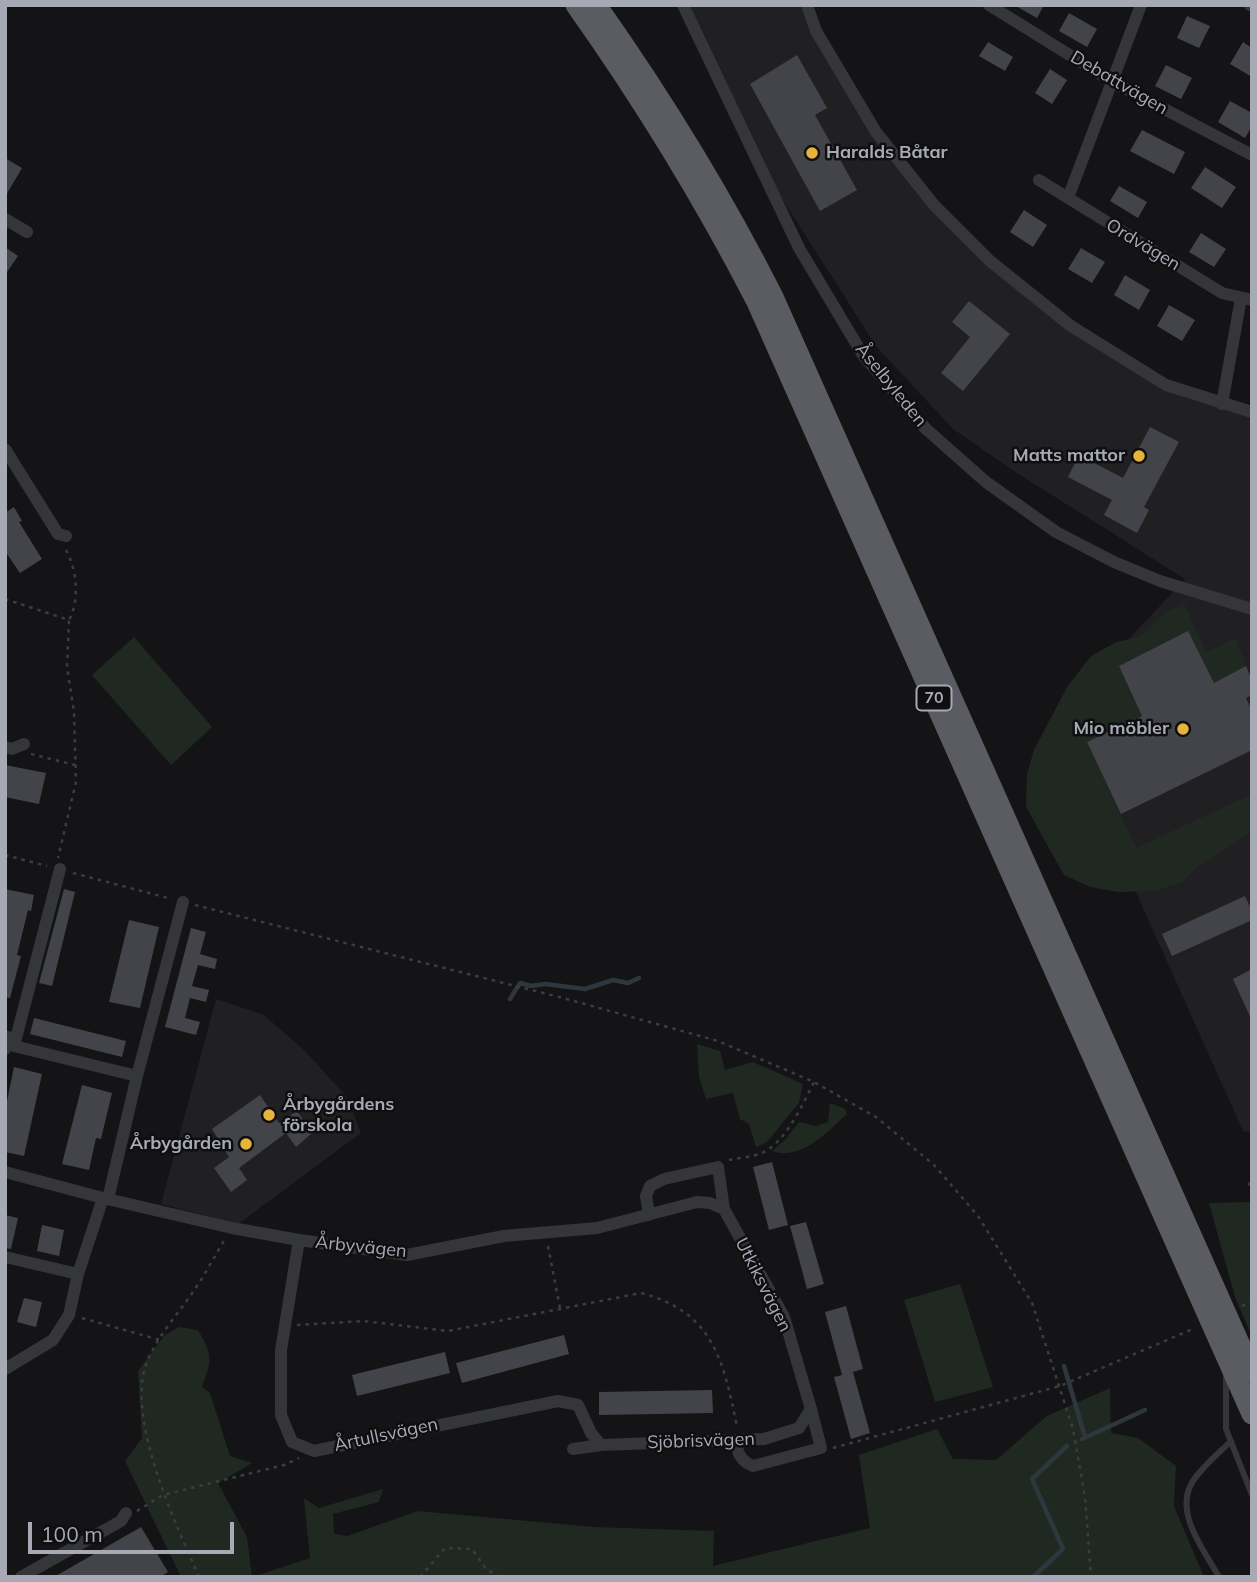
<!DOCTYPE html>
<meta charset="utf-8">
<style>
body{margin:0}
#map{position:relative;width:1257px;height:1582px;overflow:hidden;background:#141416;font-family:Mulish,sans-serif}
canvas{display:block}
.frame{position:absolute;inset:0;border:7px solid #a7aab5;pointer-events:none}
.scale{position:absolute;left:28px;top:1522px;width:206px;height:32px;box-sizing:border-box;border:4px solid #a7aab5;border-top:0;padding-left:9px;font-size:21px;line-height:24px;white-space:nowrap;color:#a7aab5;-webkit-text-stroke:5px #0f0f11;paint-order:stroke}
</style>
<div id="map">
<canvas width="1257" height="1582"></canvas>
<div class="frame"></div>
<div class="scale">100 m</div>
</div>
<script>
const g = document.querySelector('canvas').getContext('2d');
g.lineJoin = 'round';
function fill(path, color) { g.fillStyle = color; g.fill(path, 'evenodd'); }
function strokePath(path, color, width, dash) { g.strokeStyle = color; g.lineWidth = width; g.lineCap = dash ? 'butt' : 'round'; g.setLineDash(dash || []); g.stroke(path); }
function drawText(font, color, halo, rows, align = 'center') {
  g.font = font + ' Mulish,sans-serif'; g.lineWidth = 5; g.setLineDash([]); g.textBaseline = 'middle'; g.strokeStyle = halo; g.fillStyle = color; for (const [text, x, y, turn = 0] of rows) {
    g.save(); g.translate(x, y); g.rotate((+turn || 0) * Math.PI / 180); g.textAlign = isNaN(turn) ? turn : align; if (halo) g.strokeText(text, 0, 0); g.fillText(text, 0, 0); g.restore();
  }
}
fill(new Path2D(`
 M686,5H807L876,132L934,205L1071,326L1166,385L1252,412V1133L1243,1131L1057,716L1185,579L1017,473L953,429L876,346L774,186Z
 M216,999L264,1015L305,1051L346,1096L361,1133L238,1224L161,1204Z`), '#202023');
fill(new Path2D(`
 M1184,603L1206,652L1236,638L1246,666L1214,683L1119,666L1142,716L1087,742L1136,848L1252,794V832L1198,866L1182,882L1155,891L1118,892L1090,887L1064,875L1026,807L1027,774L1034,750L1067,687L1091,656L1116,642L1140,637L1161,616Z
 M134,637L212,727L171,765L92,675Z
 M697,1044L720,1051L725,1070L753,1062L803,1084L799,1103L767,1142L756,1147L749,1124L740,1119L733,1093L706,1099L699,1077Z
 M830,1103L845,1109L847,1114C827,1132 802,1161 772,1151L786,1139L799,1122L816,1126L828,1122Z
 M1252,1202V1337L1235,1297L1209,1203Z
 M960,1284L993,1387L935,1402L904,1300Z
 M179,1327L198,1330C213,1355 212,1361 202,1387L210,1393L230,1456L252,1463L218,1483L247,1537L252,1577L310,1558L304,1498L319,1508L383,1489L379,1502L333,1514L334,1534L347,1536L418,1511L594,1527L714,1531L713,1566L870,1528L859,1455L937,1429L953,1459L996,1460L1047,1416L1110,1388L1111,1433L1138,1438L1176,1466L1174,1506L1204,1577H181L125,1461L142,1438L138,1371L164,1336Z`), '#202822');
strokePath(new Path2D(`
 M510,999L520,983L531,986L545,984L585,989L613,980L628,983L639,978
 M1064,1366L1085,1437
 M1082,1439L1145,1410
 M1033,1577L1063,1549L1032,1479L1067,1446`), '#2e363e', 4.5);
fill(new Path2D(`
 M1014,5H1044L1037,18Z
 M1069,13L1097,29L1087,47L1059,31Z
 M1187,16L1210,26L1199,48L1177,38Z
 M988,42L1013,57L1005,71L979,56Z
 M1243,42L1252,48V77L1230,64Z
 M797,55L827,108L815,115L857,190L820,211L750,84Z
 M1166,65L1192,78L1181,99L1155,86Z
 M1050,69L1067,80L1052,104L1035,93Z
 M1230,101L1252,113V126L1245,138L1218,122Z
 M1142,130L1185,152L1174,174L1130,151Z
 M5,158L22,168L5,197Z
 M1205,167L1236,187L1222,208L1191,188Z
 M1119,186L1147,202L1138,218L1110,201Z
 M1024,210L1047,225L1033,247L1010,232Z
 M1201,233L1226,249L1214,267L1189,252Z
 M5,247L18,256L5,275Z
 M1081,248L1105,262L1092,283L1068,269Z
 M1125,275L1150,290L1139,310L1114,295Z
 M969,301L1010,334L963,391L941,373L970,337L952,322Z
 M1169,305L1195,320L1182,341L1157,326Z
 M1150,427L1179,442L1144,507L1149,510L1137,533L1104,515L1112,500L1068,477L1079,455L1123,478Z
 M14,507L22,521L19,522L42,559L20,573L5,551V513Z
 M1188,631L1214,683L1246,666L1252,680V695L1246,698L1252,711V750L1121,814L1087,742L1142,716L1119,666Z
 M5,765L46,773L39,804L5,797Z
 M5,889L34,895L31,911L28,910L17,955L21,956L10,998L5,997Z
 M64,889L75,892L52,986L39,983Z
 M1245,896L1252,911V920L1172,956L1162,934Z
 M129,920L159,927L140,1008L109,1002Z
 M191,928L206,932L200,954L217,959L215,969L198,965L192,986L209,990L206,1002L190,998L185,1018L200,1022L196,1035L165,1027Z
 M1252,969V1021L1233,979Z
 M34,1018L126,1041L122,1057L30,1034Z
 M14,1067L42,1074L24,1156L5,1152V1111Z
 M82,1085L112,1093L101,1139L96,1138L89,1170L62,1164Z
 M260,1095L279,1123L297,1111L312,1133L296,1147L286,1133L239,1168L247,1180L231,1192L214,1168L229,1157L212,1129Z
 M772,1162L788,1225L769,1230L753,1167Z
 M5,1215L18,1218L11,1249L5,1248Z
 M806,1222L824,1284L807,1289L790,1226Z
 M42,1225L64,1230L59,1256L37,1251Z
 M24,1298L42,1302L36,1327L17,1322Z
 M846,1306L863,1369L853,1372L870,1433L851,1439L834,1377L842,1375L825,1312Z
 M564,1335L569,1354L462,1383L456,1363Z
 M445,1352L450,1373L357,1396L352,1375Z
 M712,1390L713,1413L599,1415V1392Z
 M141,1527L168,1572L160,1577H54Z`), '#434449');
strokePath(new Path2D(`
 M66,550C77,570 80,599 69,620
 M5,599L69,620L67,667L74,712L76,782L58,858
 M31,754L75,765
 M5,855L47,866
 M73,873L172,899
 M195,905L563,998L718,1041L814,1082L876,1117L934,1165L978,1216L1032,1303L1073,1429L1085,1497L1091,1577
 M729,1160C739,1158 752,1157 762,1153C785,1143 803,1104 814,1082
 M1252,1174L1249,1186L1252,1192
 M548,1246L560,1308
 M1242,1306L1252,1302
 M82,1318L160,1340
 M297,1325L363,1321L448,1331L641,1293C714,1312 723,1361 737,1426
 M833,1448L1060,1386L1195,1328
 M137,1511L163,1495L284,1465L299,1458
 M199,1577C176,1524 122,1412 149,1357C159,1336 175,1317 188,1299C202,1280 213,1259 225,1239
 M420,1577L445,1548L472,1549L486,1569L500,1577`), '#3b3d41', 2.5, [3.5, 5]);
strokePath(new Path2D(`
 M1226,1377V1429L1252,1495
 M1219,1577C1204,1550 1173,1512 1193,1481C1203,1466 1219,1453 1231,1441`), '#35363a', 6);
strokePath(new Path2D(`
 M683,5L799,248L863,355L925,428L986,482L1056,532L1114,562L1160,581L1252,609
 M807,5L816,31L876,132L934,205L990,261L1071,326L1166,385L1252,412
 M989,5L1113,82L1252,155
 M1250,5L1252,6
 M1039,180L1222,293L1252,300
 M1068,198L1141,5
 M5,219L27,232
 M1222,404L1241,298
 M5,449L58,534L66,536
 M5,747L12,749L24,744
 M60,869L14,1046L137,1076
 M5,1037H8L5,1049
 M5,1172L103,1198L232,1228L299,1240L407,1255L504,1236L597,1228L697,1202L710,1203L724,1209L784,1317L811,1409L799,1428L764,1439L601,1445L591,1433L578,1405L558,1401L314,1451L292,1442L281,1415V1350L299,1240
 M108,1199L137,1076L183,902
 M649,1215L646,1196L650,1186L664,1179L718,1167L724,1209
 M5,1257L78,1274
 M5,1369L53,1340L69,1315L78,1274L103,1198
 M735,1440C738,1453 740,1461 753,1466L821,1448L811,1409
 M573,1449L601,1445
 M21,1577L121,1521L126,1513`), '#35363a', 12);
strokePath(new Path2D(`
 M576,5C644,101 703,197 757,302L1252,1414
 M596,5C663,100 721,194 773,297L1252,1372`), '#5a5c62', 21);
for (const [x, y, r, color] of [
 [812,153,7,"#e7b43b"],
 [1139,456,7,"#e7b43b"],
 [1183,729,7,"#e7b43b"],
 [269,1115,7,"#e7b43b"],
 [246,1144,7,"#e7b43b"]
]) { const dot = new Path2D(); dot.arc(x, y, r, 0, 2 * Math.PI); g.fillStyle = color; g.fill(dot); strokePath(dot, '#0f0f11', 2.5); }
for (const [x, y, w] of [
 [934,698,35]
]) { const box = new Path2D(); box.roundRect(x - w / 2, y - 12.5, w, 25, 5); g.fillStyle = '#0f0f11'; g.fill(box); strokePath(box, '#a7aab5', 2); }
drawText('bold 16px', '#a7aab5', null, [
 ["70",934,698]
]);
drawText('18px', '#a7aab5', '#0f0f11', [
 ["Debattvägen",1119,83,30],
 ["Ordvägen",1143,245,31],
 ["Åselbyleden",891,385,51],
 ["Årbyvägen",361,1247,6],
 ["Utkiksvägen",763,1285,63],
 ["Årtullsvägen",386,1435,-12],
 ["Sjöbrisvägen",701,1441,-2]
]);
drawText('bold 18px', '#a7aab5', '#0f0f11', [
 ["Haralds Båtar",826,153,"left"],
 ["Matts mattor",1125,456],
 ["Mio möbler",1169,729],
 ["Årbygårdens",283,1105,"left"],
 ["förskola",283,1126,"left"],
 ["Årbygården",232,1144]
], 'right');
</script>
